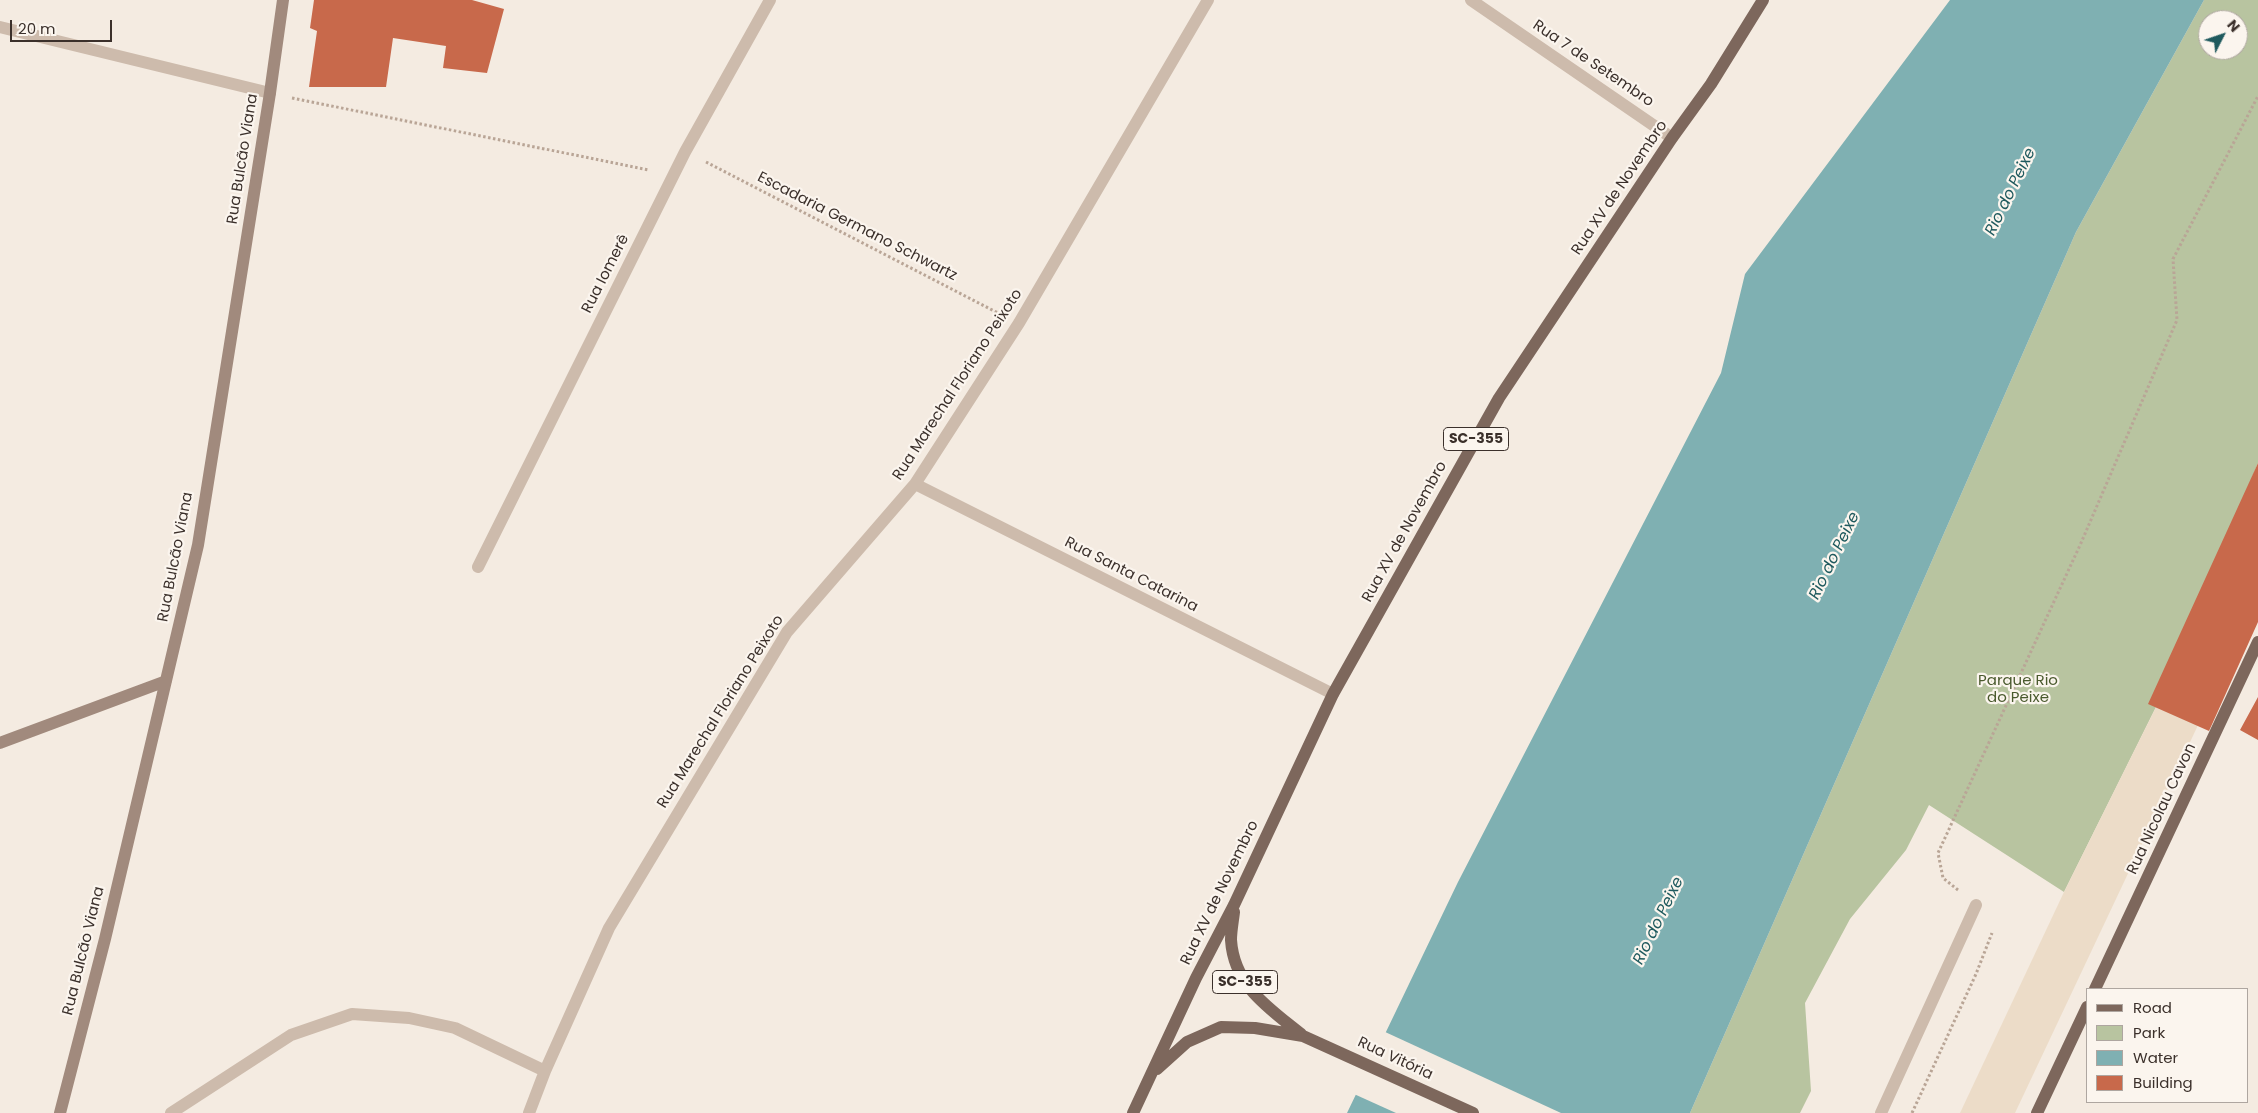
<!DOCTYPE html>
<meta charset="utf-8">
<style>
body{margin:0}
#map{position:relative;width:2258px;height:1113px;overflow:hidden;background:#f4ebe1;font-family:Poppins,sans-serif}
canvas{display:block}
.legend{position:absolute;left:2086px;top:988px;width:162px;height:115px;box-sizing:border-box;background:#fbf5ee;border:1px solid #aea6a0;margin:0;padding:6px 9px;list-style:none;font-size:15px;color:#3b302b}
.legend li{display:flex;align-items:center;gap:10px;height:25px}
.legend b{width:25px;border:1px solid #aea6a0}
.north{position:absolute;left:2198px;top:10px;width:50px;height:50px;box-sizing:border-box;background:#fbf5ee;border:1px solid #aea6a0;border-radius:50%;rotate:49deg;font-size:14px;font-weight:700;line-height:20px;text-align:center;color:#3b302b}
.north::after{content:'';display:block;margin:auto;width:18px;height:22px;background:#1f5a5e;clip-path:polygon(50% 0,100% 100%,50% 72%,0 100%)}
.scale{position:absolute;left:10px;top:20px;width:102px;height:22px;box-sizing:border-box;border:2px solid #3b302b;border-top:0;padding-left:6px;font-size:15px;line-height:18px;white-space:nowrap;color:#3b302b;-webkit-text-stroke:4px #fbf5ee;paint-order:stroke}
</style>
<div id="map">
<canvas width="2258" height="1113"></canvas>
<ul class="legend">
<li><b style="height:6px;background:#7d675c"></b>Road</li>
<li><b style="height:14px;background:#b8c4a0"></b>Park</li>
<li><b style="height:14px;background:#7fb0b2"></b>Water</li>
<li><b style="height:14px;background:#c8694b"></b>Building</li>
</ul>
<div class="north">N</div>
<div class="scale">20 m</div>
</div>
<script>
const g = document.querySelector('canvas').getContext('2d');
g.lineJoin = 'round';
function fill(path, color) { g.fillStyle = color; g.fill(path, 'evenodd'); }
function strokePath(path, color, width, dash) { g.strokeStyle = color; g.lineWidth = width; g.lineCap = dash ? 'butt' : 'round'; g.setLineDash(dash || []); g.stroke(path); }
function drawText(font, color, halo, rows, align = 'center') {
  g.font = font + ' Poppins,sans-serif'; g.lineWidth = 4.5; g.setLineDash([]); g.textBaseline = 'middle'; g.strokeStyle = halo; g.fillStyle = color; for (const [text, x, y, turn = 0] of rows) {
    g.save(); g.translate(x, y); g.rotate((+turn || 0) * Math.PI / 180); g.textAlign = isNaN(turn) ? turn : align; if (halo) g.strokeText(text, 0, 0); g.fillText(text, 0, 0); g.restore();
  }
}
fill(new Path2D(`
 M2204,0H2258V463L2156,707L2064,892L1929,805L1906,850L1850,919L1805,1003L1811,1091L1800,1113H1690L2076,232ZM2208,20H2238V50H2208Z`), '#b8c4a0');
fill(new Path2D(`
 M2258,598L2015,1113H1960L2064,892L2156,707Z`), '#ecdcc8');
fill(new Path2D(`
 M1950,0H2204L2076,232L1690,1113H1347L1458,882L1721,373L1745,274Z`), '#7fb0b2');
fill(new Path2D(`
 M1383,1031L1561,1113H1396L1354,1094Z`), '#f4ebe1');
fill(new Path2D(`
 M314,0H472L504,9L487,73L443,68L446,46L393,38L386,87H309L317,31L310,28Z
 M2258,463V622L2209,731L2148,704Z
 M2258,697V740L2240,730Z`), '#c8694b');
strokePath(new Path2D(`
 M292,98L649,170
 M706,162L998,313
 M1958,890L1943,878L1938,853L2081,543L2177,320L2173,259L2258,96
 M1912,1113L1976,974L1992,933`), '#b9a596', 3, [2.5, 2.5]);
strokePath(new Path2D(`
 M1881,1113L1976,905`), '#cdbbac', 12);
strokePath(new Path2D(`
 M1471,0L1672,138
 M0,27L270,93
 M915,484L1333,694
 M478,567L685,152L770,0
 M171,1113L291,1035L352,1014L409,1018L455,1028L545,1071
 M529,1113L545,1071L609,928L787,632L915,484L1019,323L1208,0`), '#cdbbac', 12);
strokePath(new Path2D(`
 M0,743L166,681
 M60,1113L105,939L198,545L270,93L283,0`), '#a18a7d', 12);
strokePath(new Path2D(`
 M1234,912C1233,921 1231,931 1231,940C1234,986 1269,1008 1301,1034
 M2095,989L2258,642
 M1157,1069L1187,1042L1221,1027L1255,1028L1303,1036L1473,1113
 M1133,1113L1196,978L1234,905L1333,694L1499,398L1672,138L1711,84L1763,0
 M2037,1113L2087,1007`), '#7d675c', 12);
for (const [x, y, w] of [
 [1476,439,65],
 [1245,982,65]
]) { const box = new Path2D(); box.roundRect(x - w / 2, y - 11.5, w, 23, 4); g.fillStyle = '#fbf5ee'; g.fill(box); strokePath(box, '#3b302b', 1); }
drawText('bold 14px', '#3b302b', null, [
 ["SC-355",1476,439],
 ["SC-355",1245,982]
]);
drawText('15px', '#3b302b', '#fbf5ee', [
 ["Rua 7 de Setembro",1593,64,34],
 ["Rua Bulcão Viana",243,159,-81],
 ["Rua XV de Novembro",1620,188,-56],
 ["Escadaria Germano Schwartz",857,227,27],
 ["Rua Iomerê",606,274,-63],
 ["Rua Marechal Floriano Peixoto",958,385,-57],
 ["Rua XV de Novembro",1405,532,-61],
 ["Rua Bulcão Viana",176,557,-79],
 ["Rua Santa Catarina",1131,575,27],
 ["Rua Marechal Floriano Peixoto",721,712,-58],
 ["Rua Nicolau Cavon",2162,809,-65],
 ["Rua XV de Novembro",1220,893,-64],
 ["Rua Bulcão Viana",84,951,-76],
 ["Rua Vitória",1395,1059,25]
]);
drawText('15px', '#4a5a2e', '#fbf5ee', [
 ["Parque Rio",2018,681],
 ["do Peixe",2018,698]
]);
drawText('italic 16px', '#1f5a5e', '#fbf5ee', [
 ["Rio do Peixe",2011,192,-64],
 ["Rio do Peixe",1835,556,-64],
 ["Rio do Peixe",1659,921,-64]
]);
</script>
